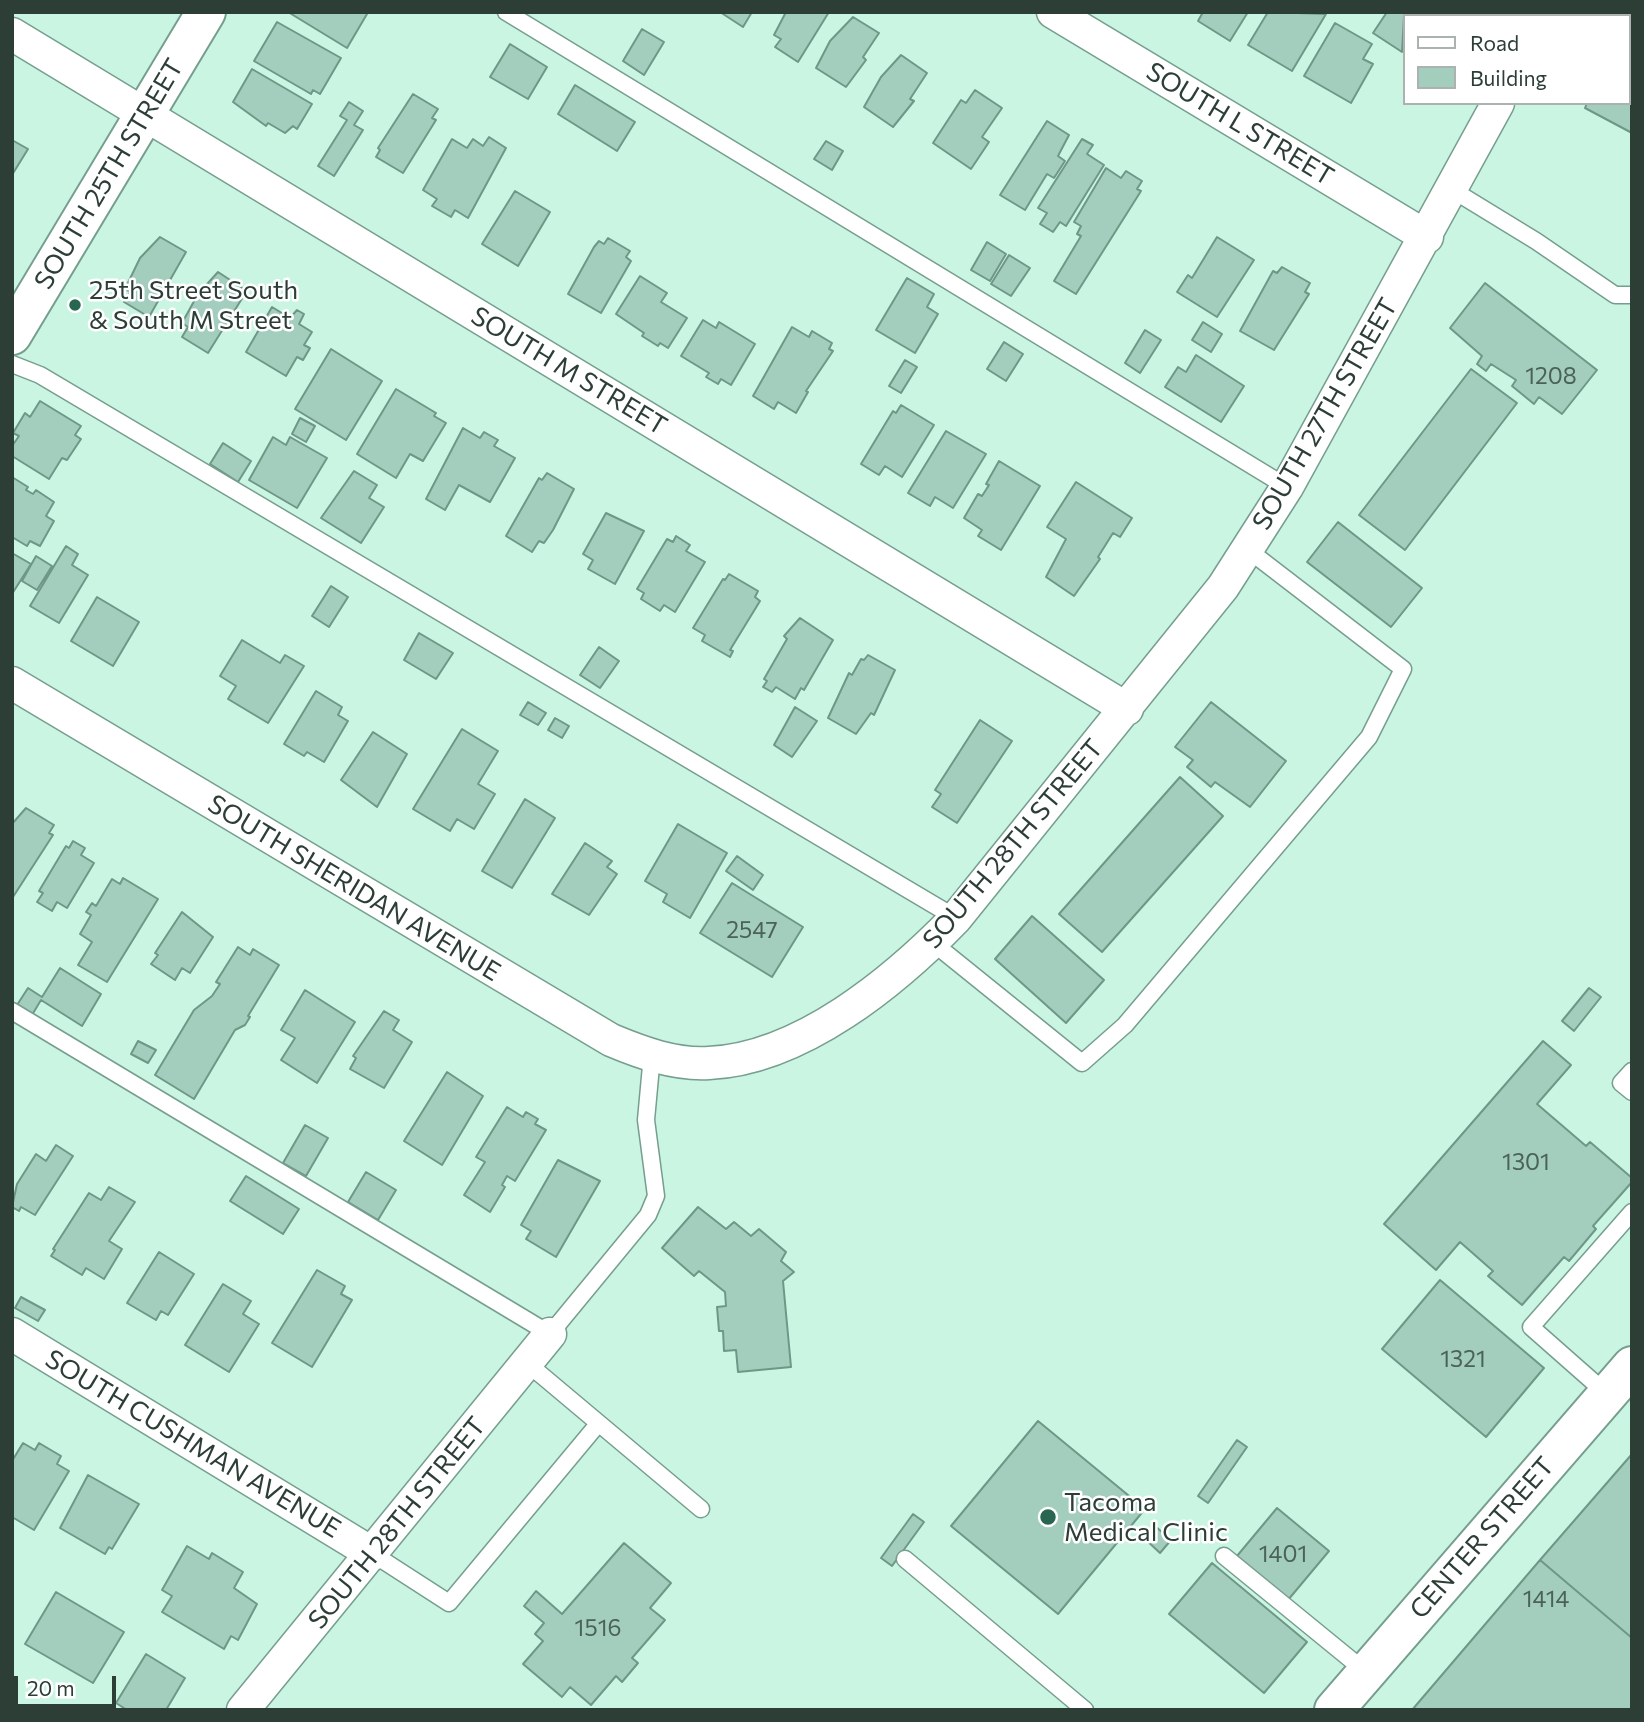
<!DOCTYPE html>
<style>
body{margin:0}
#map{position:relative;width:1644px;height:1722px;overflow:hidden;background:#caf5e3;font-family:Commissioner,sans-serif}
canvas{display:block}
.frame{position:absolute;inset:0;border:14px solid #2d3e37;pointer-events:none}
.legend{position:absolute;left:1403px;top:14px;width:228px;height:91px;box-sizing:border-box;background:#fff;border:2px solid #abb2af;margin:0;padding:9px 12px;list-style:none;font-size:21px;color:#2d3e37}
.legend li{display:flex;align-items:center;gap:14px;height:35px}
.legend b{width:35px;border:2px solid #abb2af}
.scale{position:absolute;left:14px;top:1676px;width:102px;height:32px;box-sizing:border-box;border:4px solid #2d3e37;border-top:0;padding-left:9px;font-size:21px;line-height:24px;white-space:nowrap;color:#2d3e37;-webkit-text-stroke:5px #fff;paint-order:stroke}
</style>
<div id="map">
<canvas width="1644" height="1722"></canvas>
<div class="frame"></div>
<ul class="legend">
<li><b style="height:9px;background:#fff"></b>Road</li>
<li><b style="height:19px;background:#a3cdbd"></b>Building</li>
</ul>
<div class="scale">20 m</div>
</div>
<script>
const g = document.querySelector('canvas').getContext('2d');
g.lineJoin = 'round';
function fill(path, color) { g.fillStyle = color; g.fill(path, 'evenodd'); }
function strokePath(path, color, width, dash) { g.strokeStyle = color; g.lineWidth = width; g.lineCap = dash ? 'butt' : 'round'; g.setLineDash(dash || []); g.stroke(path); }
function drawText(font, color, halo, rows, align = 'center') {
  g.font = font + ' Commissioner,sans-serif'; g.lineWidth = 5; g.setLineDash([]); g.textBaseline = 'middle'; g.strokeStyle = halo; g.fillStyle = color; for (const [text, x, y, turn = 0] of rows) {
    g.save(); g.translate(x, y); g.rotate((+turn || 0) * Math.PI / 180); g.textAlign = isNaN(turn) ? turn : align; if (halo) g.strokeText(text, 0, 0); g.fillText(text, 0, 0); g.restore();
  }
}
const building = new Path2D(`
 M288,12H364L367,14L347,48Z
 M720,12H752L743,27Z
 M786,12H829L798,62L775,47L781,39L774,35Z
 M1203,12H1248L1230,41L1198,21Z
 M1268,12L1326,14L1292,71L1248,45Z
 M1387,12H1420L1418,16H1404L1402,52L1373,33Z
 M1431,12H1470L1468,16H1429Z
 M853,17L879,33L863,57L866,60L846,87L816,68L830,41Z
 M277,22L341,58L320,94L313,90L311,94L254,61Z
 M1335,23L1372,44L1363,59L1373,64L1351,103L1304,76Z
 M642,29L664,42L644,75L623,61Z
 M510,44L547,67L528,99L490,77Z
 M901,55L927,73L910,99L914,101L893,127L864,107L881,77Z
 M252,69L312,104L297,129L293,126L285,133L268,123L266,126L233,102Z
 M1628,81L1632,83V133L1585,108L1587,103H1628Z
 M575,85L635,122L617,151L558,114Z
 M975,90L1002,108L982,137L989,142L971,169L933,143L961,100L966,103Z
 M413,94L438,109L432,118L436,120L403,173L376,157L380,150L378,148Z
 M349,102L363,111L354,125L363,130L334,176L318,166L347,120L340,116Z
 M1047,121L1069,135L1058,156L1065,161L1054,178L1047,174L1025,210L1000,195Z
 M489,137L506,148L468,218L455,210L451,217L432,206L437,199L423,190L452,139L467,148L473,139L483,146Z
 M1082,139L1093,145L1087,154L1104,165L1066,226L1060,222L1053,232L1040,224L1047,213L1038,208Z
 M12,140L28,149L12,175Z
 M826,141L843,151L832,170L814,159Z
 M1106,168L1121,178L1126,171L1142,181L1137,189L1141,191L1076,294L1054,281L1081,236L1077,234L1081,226L1074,222Z
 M515,191L550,212L518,266L482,244Z
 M160,237L186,252L149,317L124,302L130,292L125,289L140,258Z
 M1217,237L1254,260L1217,317L1177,292L1188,275L1192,278Z
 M608,238L630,251L626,257L631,261L601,313L568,294L594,247L599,241L604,244Z
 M987,242L1006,254L990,281L971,270Z
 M1009,255L1030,268L1011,296L991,284Z
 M1282,267L1310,283L1305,292L1309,294L1274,350L1240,331L1273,271L1277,273Z
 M218,272L244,289L240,295L243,297L208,353L182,337L188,327L182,323L198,294Z
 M640,276L667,293L661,302L687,318L668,348L660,343L658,346L642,336L644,333L616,314Z
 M907,278L934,294L927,307L938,314L915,353L876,330Z
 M1485,283L1597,370L1562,414L1539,397L1534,404L1512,386L1516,380L1491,364L1486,371L1477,364L1482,356L1450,328Z
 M272,307L290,318L297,310L304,314L299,324L312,332L304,345L310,348L303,360L297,357L286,376L246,352Z
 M703,320L716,328L719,322L755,344L731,385L721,379L718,384L706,377L709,373L681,356Z
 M1203,322L1222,334L1211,352L1192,340Z
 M792,327L809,337L812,331L832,343L829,349L833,351L806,391L808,392L796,413L778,402L774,409L753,396Z
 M1145,330L1161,340L1140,373L1125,363Z
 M1004,342L1023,354L1006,381L987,369Z
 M331,349L382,381L346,440L295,409Z
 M1196,355L1244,386L1221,422L1165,387L1178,367L1186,372Z
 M905,360L917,367L901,393L889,386Z
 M1471,369L1517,403L1405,550L1359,515Z
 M396,389L436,413L434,416L446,423L423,461L410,454L396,478L357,454Z
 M40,401L81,426L75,435L81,439L67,460L62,458L49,479L12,456V446L19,436L13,433L25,413L30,417Z
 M901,405L934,425L902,477L885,466L879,475L861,464L893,411L896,413Z
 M300,418L315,426L306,442L292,434Z
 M463,428L480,438L484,432L498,440L494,446L515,458L490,502L459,485L445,510L426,499Z
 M946,431L986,454L953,508L935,497L930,506L908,493Z
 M273,437L286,445L290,437L327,458L297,508L249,480Z
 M223,443L251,461L238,482L210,464Z
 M999,461L1040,486L1001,550L978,536L982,530L964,518L978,494L982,496L989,485L986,484Z
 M354,471L377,485L369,498L384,507L361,543L321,518Z
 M547,473L574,489L553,530L544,543L539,541L532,552L506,536L539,478L542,480Z
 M12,477L28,487L26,490L33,494L36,490L54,502L46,516L54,521L40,546L30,541L27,546L12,537Z
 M1076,482L1132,518L1120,537L1113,533L1098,557L1100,559L1074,596L1046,577L1066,539L1047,527Z
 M606,513L644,531L615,584L588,569L593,560L583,554Z
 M1338,522L1422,588L1391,627L1307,562Z
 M676,536L690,545L686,551L705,562L675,612L664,605L660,611L641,599L644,593L637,589L667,539L673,542Z
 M66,546L78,554L72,565L88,575L59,623L30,606Z
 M12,553L31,564L12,594Z
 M36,556L52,566L37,590L22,581Z
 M729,574L758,591L755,597L760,601L730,650L733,651L730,657L702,641L705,635L693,628L723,579L725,580Z
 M331,586L348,597L329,627L312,616Z
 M97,597L139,622L113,666L71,641Z
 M800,618L833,640L804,690L801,688L795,699L776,687L772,692L763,687L767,681L764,679L787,639L784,636Z
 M419,633L453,653L436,679L404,660Z
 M242,640L280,663L285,655L304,666L268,723L228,699L236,686L220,676Z
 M599,647L619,661L600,688L580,675Z
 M868,655L895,670L874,715L871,713L856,734L828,718L849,673L852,675L861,659L864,660Z
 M316,691L342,707L338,715L348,721L324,762L307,752L304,756L284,744Z
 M528,702L546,713L538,725L520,715Z
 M1211,702L1286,761L1250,807L1215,782L1211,787L1187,767L1193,760L1175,747Z
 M795,707L817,721L792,757L774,745Z
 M555,718L569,726L562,738L548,730Z
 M980,720L1012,741L957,823L932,807L941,794L935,790Z
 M462,729L498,751L478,784L495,794L474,829L457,819L450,831L413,809Z
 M373,732L407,754L377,807L341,780Z
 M1180,777L1223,816L1102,952L1059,914Z
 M525,799L555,818L512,888L482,871Z
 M26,808L54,825L49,833L53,835L13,897L12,824Z
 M678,824L727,853L690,918L663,902L667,894L645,881Z
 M73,841L85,848L81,855L94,863L67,908L57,902L52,911L37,902L43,893L39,891L66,846L69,848Z
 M585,843L612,861L607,867L617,874L589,915L552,894Z
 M737,856L763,875L753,890L726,871Z
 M123,878L158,899L107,982L78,965L92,942L80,934L91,915L86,912L92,903L96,906L112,879L120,884Z
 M732,883L803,927L772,977L700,933Z
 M182,912L213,937L190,973L182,968L175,980L151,964L158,955L155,953Z
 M1032,916L1104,980L1066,1023L995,959Z
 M238,947L250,955L253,949L279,965L248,1016L250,1017L245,1025L235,1030L194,1099L155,1075L194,1010L212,996L220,984L216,982Z
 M60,968L101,994L82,1026L41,1000L32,1015L17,1005L28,988L42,997Z
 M1589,988L1601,997L1574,1031L1562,1021Z
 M305,990L355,1022L317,1083L281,1060L295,1038L281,1030Z
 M384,1011L399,1020L393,1030L412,1042L384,1088L350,1069L356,1058L353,1056Z
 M138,1041L156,1050L148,1063L131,1054Z
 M1543,1041L1571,1065L1537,1104L1586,1146L1590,1142L1632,1178V1182L1593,1226L1596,1229L1569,1261L1564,1257L1522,1305L1488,1276L1493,1271L1460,1242L1436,1270L1384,1224Z
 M447,1072L483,1096L442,1165L404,1141Z
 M507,1107L523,1117L526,1112L538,1119L535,1124L546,1130L515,1181L507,1176L502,1185L505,1187L490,1212L464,1195L485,1162L476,1157Z
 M305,1125L328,1138L306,1176L283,1163Z
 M56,1145L73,1156L35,1215L21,1207L19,1211L12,1207L17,1184L36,1154L46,1161Z
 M558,1160L600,1181L556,1257L526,1239L531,1231L521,1225Z
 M366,1172L396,1190L378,1220L348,1202Z
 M246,1176L299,1209L283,1234L230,1201Z
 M109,1187L135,1202L109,1241L122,1249L104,1279L86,1268L82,1275L51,1256L55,1250L53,1249L89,1193L101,1200Z
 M698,1207L726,1229L734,1222L751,1236L759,1229L786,1252L781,1261L794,1272L783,1281L791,1367L738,1372L736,1350L724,1351L723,1331H719L717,1307L726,1306L725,1292L699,1271L694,1276L662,1248Z
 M159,1252L194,1274L168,1315L161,1311L156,1320L127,1303Z
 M317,1270L345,1286L341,1294L352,1300L312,1367L272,1343Z
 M1440,1280L1544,1368L1486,1437L1382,1349Z
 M223,1284L251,1301L243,1314L259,1324L229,1372L185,1345Z
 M21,1297L45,1310L38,1321L15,1308Z
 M1038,1421L1145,1509L1058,1614L951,1526Z
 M1237,1440L1247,1447L1208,1503L1198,1496Z
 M23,1443L35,1450L39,1443L61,1456L57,1464L69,1471L34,1530L12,1517V1461Z
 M1632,1454V1638L1540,1560Z
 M88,1475L139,1504L112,1549L109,1547L105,1554L60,1528Z
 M1277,1508L1329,1551L1288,1600L1237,1556Z
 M913,1514L924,1522L892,1566L881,1558Z
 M1155,1526L1171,1540L1160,1553L1144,1538Z
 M624,1543L671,1583L650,1608L665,1620L632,1658L638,1663L622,1682L616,1676L591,1705L570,1687L562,1697L523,1664L543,1641L535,1634L544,1623L524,1606L536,1591L562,1614Z
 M187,1546L209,1559L212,1553L243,1572L234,1588L257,1604L238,1640L231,1636L224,1649L162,1612L172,1596L162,1590Z
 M1540,1560L1632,1638V1710H1412Z
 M1212,1563L1307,1642L1264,1693L1169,1614Z
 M56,1592L124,1632L93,1683L25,1644Z
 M146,1654L185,1678L166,1710H127L116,1703Z`);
fill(building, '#a3cdbd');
strokePath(building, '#6f9788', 2);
const service = new Path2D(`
 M506,12L1287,487
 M1451,189L1536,241L1615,295H1632
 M12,364L40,375L956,918
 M932,942L1082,1063L1125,1025L1369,737L1403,669L1247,549
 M12,1011L550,1334L648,1215L656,1196L646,1120L652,1055
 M1632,1071L1621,1083L1632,1092
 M527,1363L701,1509
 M1607,1394L1531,1327L1632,1212
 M373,1554L449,1603L598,1424
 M1224,1556L1366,1672
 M905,1559L1085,1710`);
const minor = new Path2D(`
 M1053,12L1427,237
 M1549,16L1552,12
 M12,34L1127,709
 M12,683L611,1040C642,1053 675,1065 709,1063C801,1059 895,981 956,918L1223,587L1287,487L1498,103
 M12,1334L373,1554
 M243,1710L550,1334`);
const tertiary = new Path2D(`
 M12,335L206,12`);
const secondary = new Path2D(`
 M1334,1710L1632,1366`);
strokePath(service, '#769e8e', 19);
strokePath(minor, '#769e8e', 35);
strokePath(tertiary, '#769e8e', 42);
strokePath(secondary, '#769e8e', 42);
strokePath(service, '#fff', 16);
strokePath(minor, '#fff', 32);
strokePath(tertiary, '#fff', 38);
strokePath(secondary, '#fff', 38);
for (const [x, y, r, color] of [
 [75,305,7,"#286652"],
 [1048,1517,9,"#286652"]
]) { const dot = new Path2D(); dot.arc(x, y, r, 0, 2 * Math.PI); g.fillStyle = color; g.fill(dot); strokePath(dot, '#fff', 2.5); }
drawText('23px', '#4a6258', null, [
 ["1208",1551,376],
 ["2547",752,930],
 ["1301",1526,1162],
 ["1321",1463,1359],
 ["1401",1283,1554],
 ["1414",1546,1599],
 ["1516",598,1628]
]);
drawText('26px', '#2d3e37', '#fff', [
 ["SOUTH L STREET",1240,124,31],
 ["SOUTH 25TH STREET",109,174,-59],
 ["SOUTH M STREET",569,371,31],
 ["SOUTH 27TH STREET",1325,414,-60],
 ["SOUTH 28TH STREET",1013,844,-50],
 ["SOUTH SHERIDAN AVENUE",354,888,31],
 ["SOUTH CUSHMAN AVENUE",193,1444,31],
 ["SOUTH 28TH STREET",397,1523,-51],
 ["CENTER STREET",1482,1538,-49]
]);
drawText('26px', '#2d3e37', '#fff', [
 ["25th Street South",89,290],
 ["& South M Street",89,320],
 ["Tacoma",1064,1502],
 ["Medical Clinic",1064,1532]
], 'left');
</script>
